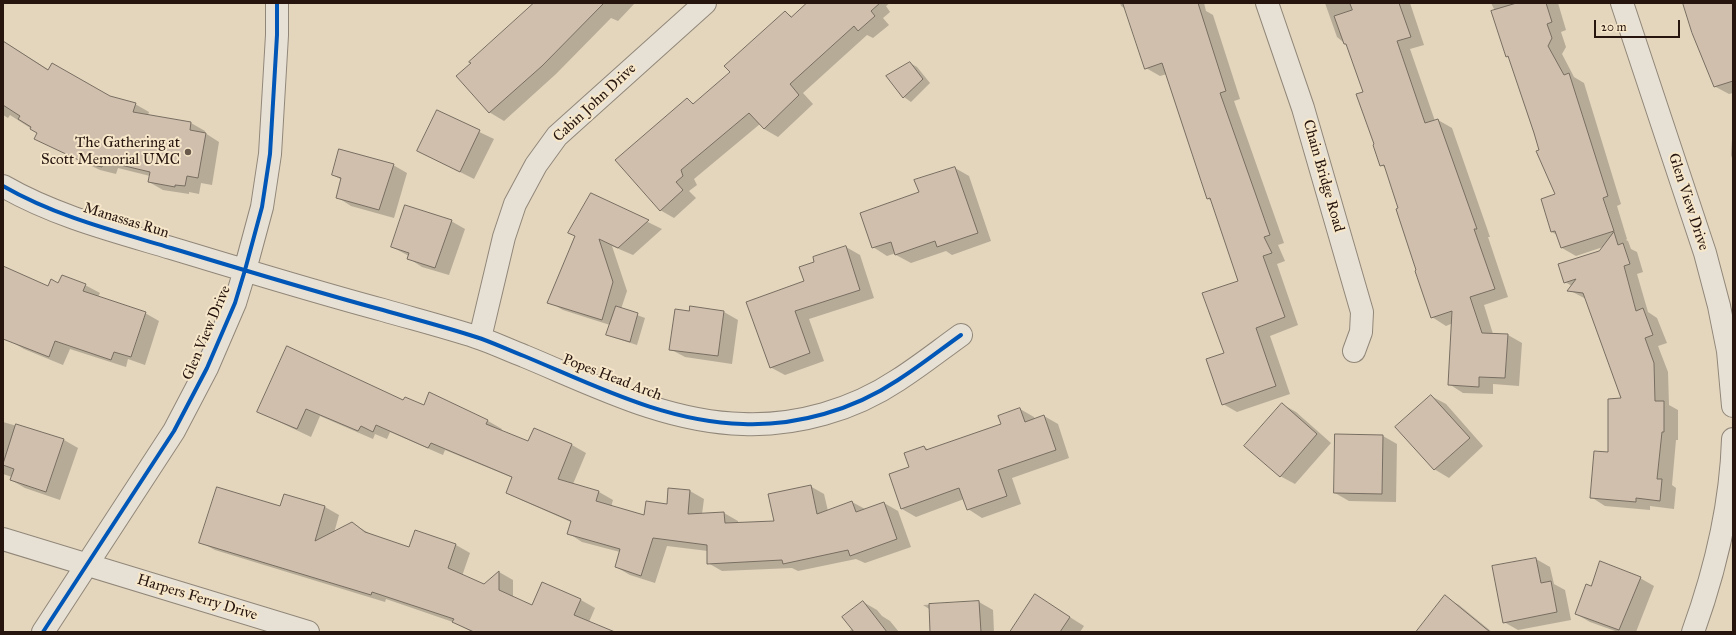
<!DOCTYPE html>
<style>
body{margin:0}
#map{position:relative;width:1736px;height:635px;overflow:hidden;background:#e4d6bd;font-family:"IM FELL Great Primer",serif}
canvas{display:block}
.frame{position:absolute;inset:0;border:4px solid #25150e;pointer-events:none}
.scale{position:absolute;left:1594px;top:20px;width:86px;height:18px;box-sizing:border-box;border:2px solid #25150e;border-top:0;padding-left:5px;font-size:12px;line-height:14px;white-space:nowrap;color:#25150e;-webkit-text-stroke:3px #f7e7ca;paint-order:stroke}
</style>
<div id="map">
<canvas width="1736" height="635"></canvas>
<div class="frame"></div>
<div class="scale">20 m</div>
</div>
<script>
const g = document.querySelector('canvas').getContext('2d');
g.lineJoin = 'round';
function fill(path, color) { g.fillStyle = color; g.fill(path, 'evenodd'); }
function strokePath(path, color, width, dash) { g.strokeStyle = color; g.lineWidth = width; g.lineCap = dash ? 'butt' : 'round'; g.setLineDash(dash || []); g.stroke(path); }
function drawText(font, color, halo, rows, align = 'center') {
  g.font = font + ' "IM FELL Great Primer",serif'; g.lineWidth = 4; g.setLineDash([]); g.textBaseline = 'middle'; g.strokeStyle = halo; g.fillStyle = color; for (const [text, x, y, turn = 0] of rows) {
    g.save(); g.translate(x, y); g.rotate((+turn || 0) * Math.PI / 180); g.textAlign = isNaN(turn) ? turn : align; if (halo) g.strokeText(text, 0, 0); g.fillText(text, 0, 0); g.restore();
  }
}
fill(new Path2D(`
 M536,3H635L618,21L611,18L556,74L504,121L489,112Z
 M809,3H890L886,6L890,12L883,18L889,25L873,38L867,35L803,93L813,104L778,137L764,129L760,124L694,179L697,185L689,191L696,198L674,218L660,210L687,100L695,104L731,72L785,12L793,17Z
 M1120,3H1204L1206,11L1213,15L1240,99L1234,101L1284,243L1278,245L1285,261L1277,264L1298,325L1270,336L1290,394L1237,412L1223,404L1225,354L1239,281L1212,201L1208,199L1167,74L1160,76L1146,68L1126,9L1121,6Z
 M1325,3H1410L1424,45L1410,49L1435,121L1438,120L1452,128L1490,237H1488L1508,297L1484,305L1493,334L1508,335L1522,343L1519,386L1493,384V394L1463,393L1449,384L1453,323L1446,326L1432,317L1386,168L1381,165L1364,93L1348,46L1337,37Z
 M1491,3H1558L1566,30L1561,32L1566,47L1562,54L1574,77L1584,83L1621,204L1617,206L1627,239L1626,240L1628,241L1631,249L1637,252L1643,272L1637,274L1648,312L1657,318L1667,343L1658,346L1668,372L1669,405L1678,410V440H1676L1672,485L1676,488L1674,509L1650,506V510L1605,506L1591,497L1609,453L1622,399L1586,299L1569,290L1572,286L1565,282L1603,247L1576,256L1562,248L1557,235L1552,232L1542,200L1556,195L1540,151L1510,59L1506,56L1495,11Z
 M1684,3H1733V93L1729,94L1714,86Z
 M3,41L49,70L110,97L135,104L149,112L148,115L191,123L205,131V133L219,142L212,185L201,183L199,194L189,192V194L163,190L149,182L150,176L118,168L116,174L100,170L36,139L38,133L10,115L8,118L3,115Z
 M910,63L917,67L930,83L911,102L904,97L888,77Z
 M437,112L494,139L474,179L432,158Z
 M1732,139H1733V161L1731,155Z
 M393,165L407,173L394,218L351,206L337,197L342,180L333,175Z
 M955,168L969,176L991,241L952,255L946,251L911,263L896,255V253L887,256L873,247Z
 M591,194L662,229L633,255L612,246L627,291L621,309L645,318L637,345L615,338L608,334L610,325L563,310L549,302Z
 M451,221L465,229L449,275L422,267L408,258L409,256L392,247Z
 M846,247L860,255L874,298L809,319L824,361L785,375L770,367L816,263Z
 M3,267L49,288L59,284L85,285L100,293L98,297L145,313L159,321L145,365L128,359L126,367L70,349L63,365L24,349L10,341L3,319Z
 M690,312H724L738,320L732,364L685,357L670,349Z
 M430,393L488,421L502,429L501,431L528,442L534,429L572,445L586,453L573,484L599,492L613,500L611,507L645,517L667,505L669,489L690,491L704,499L702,514L724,513L738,521V524L775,522L810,486L824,494L828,511L852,502L865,509L884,503L898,511L911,547L865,563L856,559L798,571L792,568L722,571L708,563V551L667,546L655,583L630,575L616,567L620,552L582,542L568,533L571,522L521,500L507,492L513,478L445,450L443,455L390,432L387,439L375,434L373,439L320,416L311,437L273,419L259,411L403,402L424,407Z
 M1431,396L1446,404L1483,446L1449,478L1434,469Z
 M1282,404L1296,412L1331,443L1295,484L1280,476Z
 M1020,409L1034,417L1035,419L1044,416L1058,424L1069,458L1012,478L1021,504L982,518L968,509L964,499L916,517L902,509L910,467L924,447L929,450L1002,425Z
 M3,422L31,430V429L64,440L78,448L60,500L25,488L11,480L12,477L3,474Z
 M1383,436L1397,444L1396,502L1349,501L1335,493Z
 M281,507H325L339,515L334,533L352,523L372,535L410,548L416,531L456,545L470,553L462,576L484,585L499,572L513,580V598L533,606L581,600L595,608L589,622L613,632H472L453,622L386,599L385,602L215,550L200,542Z
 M1536,559L1550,567L1554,584L1565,590L1571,620L1518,630L1504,622Z
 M1640,578L1654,586L1636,632H1618L1590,622L1576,614L1592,587Z
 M1445,597L1459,605L1492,632H1430Z
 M863,602L877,610L882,616L890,621L899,632H848L852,629Z
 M979,602L993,610L994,632H965L923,605Z
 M1049,604L1084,626L1080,632H1012Z`), '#0003');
const building = new Path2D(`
 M534,3H604L542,66L489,113L456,76L471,63L469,62Z
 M807,3H880L871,11L875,16L858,31L854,26L790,84L799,95L764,129L749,113L681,170L683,176L676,182L683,190L660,211L615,160L687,98L693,104L730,72L724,66L785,11L791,17Z
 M1123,3H1198L1226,91L1220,93L1270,235L1264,237L1272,253L1263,256L1285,317L1256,328L1276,386L1222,405L1206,359L1224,353L1202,293L1238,281L1210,198L1207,199L1162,63L1145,69Z
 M1350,3H1399L1411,37L1397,41L1425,123L1438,119L1477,229H1474L1495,289L1470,297L1482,333L1508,334L1505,378L1479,377V387L1448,385L1452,311L1431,318L1415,271L1416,270L1396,209L1398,208L1384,165L1380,166L1373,145L1374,144L1356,94L1363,92L1346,44H1344L1334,16L1352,10Z
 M1517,3H1546L1552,22L1547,24L1552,38L1548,46L1564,75L1569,73L1608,196L1603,198L1614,231L1561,248L1555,231L1551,232L1541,199L1555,194L1536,151L1539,150L1534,133L1508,56L1506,57L1491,11Z
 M1683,3H1733V81L1714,87L1692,33Z
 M3,41L48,70L52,63L110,96L136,103L133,112L191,122L190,130L206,133L198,178L187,176L185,186L175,185V187L148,182L150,172L104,161L102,167L85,163L34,139L37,133L30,129L31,127L18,119L20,116L3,105Z
 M910,62L923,79L903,98L886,76Z
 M437,110L480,130L460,172L417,151Z
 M339,149L394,164L379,210L336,198L341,178L332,175Z
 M955,167L978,233L937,247L935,241L895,255L891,242L872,248L860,213L919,192L914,180Z
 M591,193L649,220L618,248L599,239L613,282L602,320L547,303L575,236L568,233Z
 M405,205L452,220L435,268L407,259L409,253L391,247Z
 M1614,232L1618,245L1623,243L1630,264L1624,266L1636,311L1643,308L1653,335L1645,338L1654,363L1655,401H1664V432H1662L1657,479H1662L1660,501L1636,498V502L1590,498L1594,451L1608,452V399L1621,398L1583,293L1567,291L1576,279L1564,283L1558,264L1599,251Z
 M846,246L860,290L795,311L810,353L770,368L746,302L804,281L799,267L814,262L813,257Z
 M3,266L48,286L51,279L58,283L62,275L86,284L83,291L146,312L131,357L114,352L111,360L55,341L49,357L3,339Z
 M616,306L638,313L630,342L606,335Z
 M690,306L724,311L718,356L669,350L675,309L689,311Z
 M287,346L403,400L405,397L424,405L429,392L488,420L486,424L528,441L534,428L572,444L558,479L599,491L596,501L644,515L646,501L667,504L668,488L690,490L688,514L724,512L725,523L774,521L768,494L811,485L817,514L852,501L856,512L884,502L897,539L850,556L848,550L783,564L782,560L707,564V545L653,538L641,576L615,567L620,549L567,534L571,521L506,493L512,477L431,443L428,448L376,425L373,432L361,426L358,431L306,409L297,429L257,412Z
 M1431,395L1470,438L1434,470L1395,427Z
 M1282,403L1317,434L1280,477L1244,446Z
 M1020,408L1025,422L1044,415L1056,450L998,470L1007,496L967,510L959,488L901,509L889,474L909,467L904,453L924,446L926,450L1001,424L998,416Z
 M16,424L64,439L46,492L10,480L14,469L3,465Z
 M1335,434L1383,435L1382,494L1334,493Z
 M217,487L280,506L284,494L325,506L315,541L352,522L365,532L409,547L415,530L456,544L448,568L484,584L499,571V590L532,605L542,582L581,599L574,615L615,632H474L452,622L454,619L372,592L371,595L199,543Z
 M1536,558L1541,583L1551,581L1557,612L1503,623L1492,566Z
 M1600,561L1641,577L1619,630L1575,614L1586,584L1591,586Z
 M1035,594L1070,617L1060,632H1010Z
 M1445,595L1490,632H1416Z
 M863,601L887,632H854L842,617Z
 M979,601L981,632H930L929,604Z`);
fill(building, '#d1bfae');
strokePath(building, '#776e61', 1);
const street = new Path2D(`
 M1267,3L1303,108L1362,312L1361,332L1354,351
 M1622,3L1705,253L1719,306L1728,351L1733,406
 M3,186C55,216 114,231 171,248C241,269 312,291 383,310C414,319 445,327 476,337C492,342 508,350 524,356C594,385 665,422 743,424C797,426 853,410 898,380C920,366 940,350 961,335
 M480,338L504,237L515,204L536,165L557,136L705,3
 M3,539L308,632
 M43,632L174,431L207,368L235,303L245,270L262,207L270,154L277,35V3
 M1693,632C1715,571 1731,505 1733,439`);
strokePath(street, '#918779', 24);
strokePath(street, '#e7e1d5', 22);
strokePath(new Path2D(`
 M3,186C55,216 114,231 171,248C241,269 312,291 383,310C414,319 445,327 476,337C492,342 508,350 524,356C594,385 665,422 743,424C797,426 853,410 898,380C920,366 940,350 961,335
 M43,632L174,431L207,368L235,303L245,270L262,207L270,154L277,35V3`), '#0057b8', 4);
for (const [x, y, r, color] of [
 [188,152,4,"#68594b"]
]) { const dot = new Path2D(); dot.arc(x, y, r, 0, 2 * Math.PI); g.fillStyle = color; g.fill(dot); strokePath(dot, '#f7e7ca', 1.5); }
drawText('15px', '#25150e', '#f7e7ca', [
 ["Cabin John Drive",595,103,-43],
 ["Chain Bridge Road",1323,176,74],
 ["Glen View Drive",1688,202,72],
 ["Manassas Run",126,221,17],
 ["Glen View Drive",207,333,-67],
 ["Popes Head Arch",612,378,21],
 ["Harpers Ferry Drive",197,598,17]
]);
drawText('15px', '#25150e', '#f7e7ca', [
 ["The Gathering at",180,143],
 ["Scott Memorial UMC",180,160]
], 'right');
</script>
